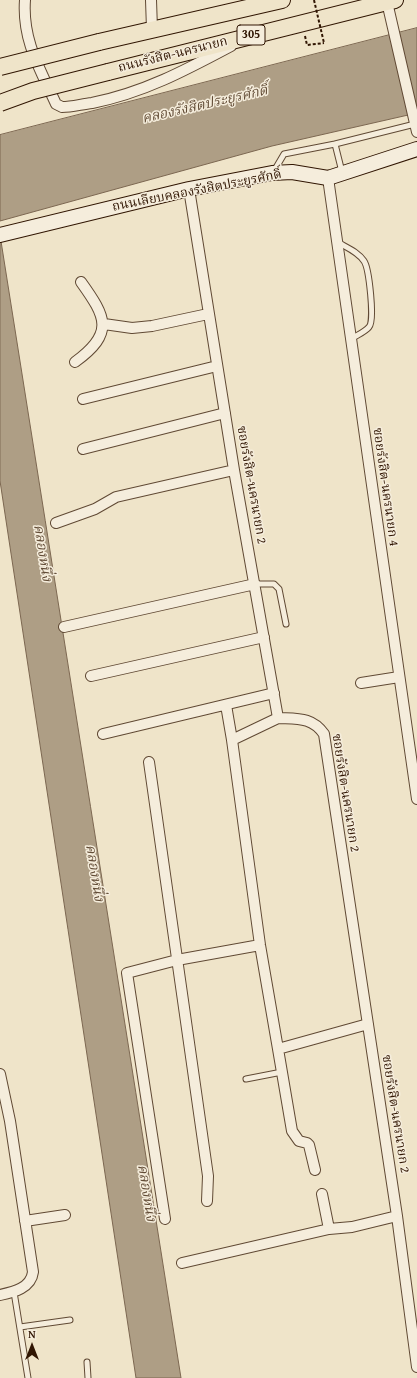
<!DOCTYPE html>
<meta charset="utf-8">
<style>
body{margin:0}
#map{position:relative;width:417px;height:1378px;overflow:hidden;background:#efe4c9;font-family:"Gentium Book Plus",serif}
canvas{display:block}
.north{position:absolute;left:12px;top:1326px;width:40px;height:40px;-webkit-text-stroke:3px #f5eddc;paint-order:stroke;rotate:0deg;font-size:11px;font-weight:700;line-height:16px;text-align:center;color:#301502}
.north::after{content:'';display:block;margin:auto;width:14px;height:18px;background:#301502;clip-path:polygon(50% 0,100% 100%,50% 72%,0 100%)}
</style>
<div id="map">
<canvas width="417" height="1378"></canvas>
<div class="north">N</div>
</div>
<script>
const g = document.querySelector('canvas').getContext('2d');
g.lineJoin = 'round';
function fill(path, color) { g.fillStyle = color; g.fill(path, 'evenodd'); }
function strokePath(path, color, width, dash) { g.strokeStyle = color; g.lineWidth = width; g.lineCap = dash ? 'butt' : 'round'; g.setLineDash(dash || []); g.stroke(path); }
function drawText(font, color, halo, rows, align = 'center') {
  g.font = font + ' "Gentium Book Plus","Noto Serif Thai",serif'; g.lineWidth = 3; g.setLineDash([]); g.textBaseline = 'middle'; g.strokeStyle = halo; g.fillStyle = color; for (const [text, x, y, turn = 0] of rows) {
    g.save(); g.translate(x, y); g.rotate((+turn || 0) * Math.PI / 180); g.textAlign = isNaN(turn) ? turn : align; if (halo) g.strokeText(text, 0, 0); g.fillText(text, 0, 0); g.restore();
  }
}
const water = new Path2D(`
 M417,28V113L272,146L0,221V135Z
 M0,235L181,1378H136L0,481Z`);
fill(water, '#ae9e85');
strokePath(water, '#7c6751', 1);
const lane = new Path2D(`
 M335,144L342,172
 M274,171L284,154L335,144L415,124
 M339,243C348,248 358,252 364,261C369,268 375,321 369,327C365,332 357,335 351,339
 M255,584H274L279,589L286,624
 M246,1079L282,1072
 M14,1292L28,1378
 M20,1327L70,1320
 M87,1362L88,1378`);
const street = new Path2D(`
 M25,0C22,40 40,69 56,104L62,107C72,107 82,104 92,103C143,93 186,70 231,46
 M151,0L152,29
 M387,2L417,132
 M328,178L417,799
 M189,189L234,470L278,718C298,719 312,717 324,734L397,1216L417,1367
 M104,324L132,328L152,326L208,314
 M75,362C115,333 106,317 81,282
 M83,399L217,366
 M83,449L225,413
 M56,523L95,509L116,497L234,470
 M64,627L255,584
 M91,676L264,637
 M361,683L399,677
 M226,705L232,740
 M103,734L274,693
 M149,762L208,1176L207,1201
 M278,1049L260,945L232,740L278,718
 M0,1074L10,1121L33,1272C31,1288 14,1292 0,1295
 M315,1170L309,1145L307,1143L299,1141L292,1131L278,1049L368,1024
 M322,1194L329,1229
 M165,1219L127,973L177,960L260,945
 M25,1221L65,1215
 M182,1263L329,1229L352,1227L397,1216`);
const secondary = new Path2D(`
 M0,235L189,189L272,173L292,172L328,178L417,149`);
const primary = new Path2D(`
 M99,42L282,0
 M108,72L395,0`);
strokePath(lane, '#604934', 7);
strokePath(street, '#604934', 12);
strokePath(secondary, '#301502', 16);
strokePath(primary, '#301502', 18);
strokePath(new Path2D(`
 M305,36L307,45L324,43`), '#301502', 2, [3, 2]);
strokePath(lane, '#f5eddc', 5);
strokePath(street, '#f5eddc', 10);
strokePath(secondary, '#f5eddc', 14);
strokePath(primary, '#efe4c9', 16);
const primaryBridge = new Path2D(`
 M0,67L99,42
 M0,103L33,91L108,72`);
strokePath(primaryBridge, '#301502', 18, []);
strokePath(new Path2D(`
 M314,0L324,43`), '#301502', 2, [3, 2]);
strokePath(primaryBridge, '#efe4c9', 16);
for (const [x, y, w] of [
 [251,35,28]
]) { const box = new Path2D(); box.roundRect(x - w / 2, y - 10, w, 20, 3); g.fillStyle = '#f5eddc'; g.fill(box); strokePath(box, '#301502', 1); }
drawText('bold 12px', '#301502', null, [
 ["305",251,35]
]);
drawText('13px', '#301502', '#f5eddc', [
 ["ถนนรังสิต-นครนายก",173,55,-14],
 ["ถนนเลียบคลองรังสิตประยูรศักดิ์",197,191,-11],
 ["ซอยรังสิต-นครนายก 2",251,485,80],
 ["ซอยรังสิต-นครนายก 4",385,487,82],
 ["ซอยรังสิต-นครนายก 2",345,793,81],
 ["ซอยรังสิต-นครนายก 2",395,1114,81]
]);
drawText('italic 14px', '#624c36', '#f5eddc', [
 ["คลองรังสิตประยูรศักดิ์",205,105,-13],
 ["คลองหนึ่ง",42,553,81],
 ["คลองหนึ่ง",94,873,81],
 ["คลองหนึ่ง",146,1193,81]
]);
</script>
